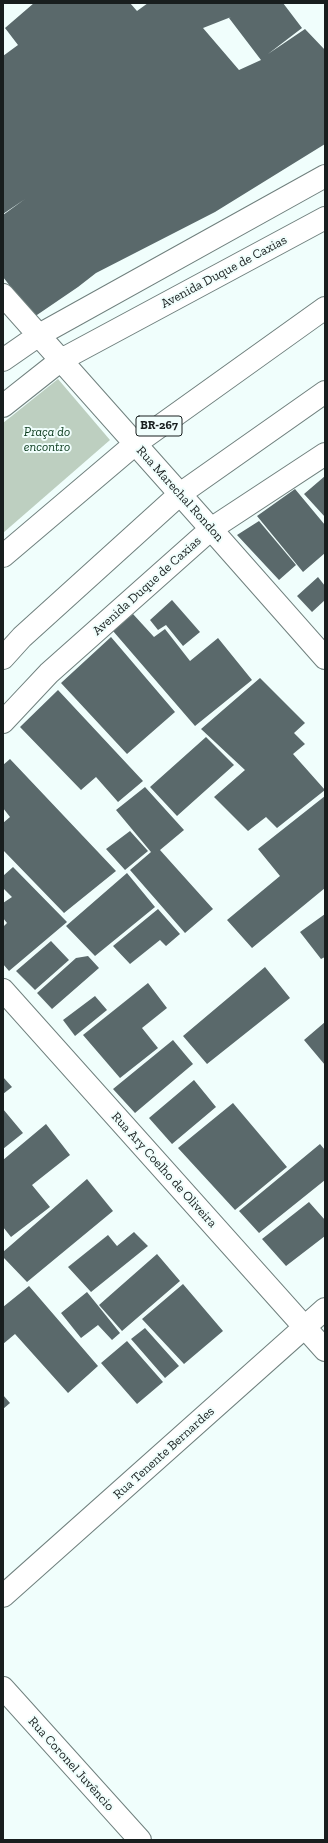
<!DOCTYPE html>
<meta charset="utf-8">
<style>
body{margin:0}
#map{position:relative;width:328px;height:1843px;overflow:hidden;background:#f0fefc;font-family:"Zilla Slab",serif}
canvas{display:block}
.frame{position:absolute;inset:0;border:4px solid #181e1e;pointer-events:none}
</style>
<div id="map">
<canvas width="328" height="1843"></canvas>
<div class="frame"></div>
</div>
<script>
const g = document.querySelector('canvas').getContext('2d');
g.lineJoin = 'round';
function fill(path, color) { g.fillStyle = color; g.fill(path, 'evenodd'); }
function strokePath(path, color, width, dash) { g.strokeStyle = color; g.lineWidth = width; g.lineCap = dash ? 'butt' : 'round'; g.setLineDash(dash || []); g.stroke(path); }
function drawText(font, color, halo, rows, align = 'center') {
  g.font = font + ' "Zilla Slab",serif'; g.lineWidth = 4; g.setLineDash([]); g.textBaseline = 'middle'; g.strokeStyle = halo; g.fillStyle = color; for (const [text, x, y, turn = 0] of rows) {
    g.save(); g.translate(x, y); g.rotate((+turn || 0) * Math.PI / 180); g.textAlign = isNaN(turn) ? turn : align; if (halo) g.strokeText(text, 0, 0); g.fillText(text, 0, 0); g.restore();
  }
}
fill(new Path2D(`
 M58,379L110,440L3,533V423Z`), '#bdcfc0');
fill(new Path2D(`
 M34,3H130L137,11L148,3H283L302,28L268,54L305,29L325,50V144L215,212L96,273L78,287L34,317L3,277V215L25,199L3,214V56L18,45L5,28ZM231,17L229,18L261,60L239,70L203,28Z
 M325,476V517L304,494Z
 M295,489L325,525V553L303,572L257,516Z
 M259,521L296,565L279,580L237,535Z
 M318,577L325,586V600L312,612L297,596Z
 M172,600L200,632L183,646L166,625L158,630L150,620Z
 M133,614L154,637L165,629L190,661L218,638L252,680L195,726L113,631Z
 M111,637L175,712L127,754L61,683Z
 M260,678L305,723L294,733L305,744L293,754L325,790L277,828L266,817L248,831L214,797L245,770L201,729Z
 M58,690L143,781L118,802L96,777L81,790L20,727Z
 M206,737L234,765L177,816L150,787Z
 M10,759L116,871L64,913L3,850V823L10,817L3,808V765Z
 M145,787L184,830L160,850L213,909L185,933L130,870L151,852L116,810Z
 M325,796V888L252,948L227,920L280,876L258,849Z
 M130,831L148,851L125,870L106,849Z
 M13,867L67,922L9,971L3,964V927L7,923L3,918V903L12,897L3,888V876Z
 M127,873L155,907L95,956L66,926Z
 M158,909L180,934L166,946L160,940L130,964L113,946Z
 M325,914V957L321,959L300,932Z
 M51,941L69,960L35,990L16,971Z
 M88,956L99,968L52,1009L37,993L76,958Z
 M265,967L290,998L207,1064L183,1036Z
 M148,983L167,1008L142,1028L158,1048L120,1078L83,1035Z
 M95,996L107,1010L75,1036L63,1020Z
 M325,1022V1065L304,1040Z
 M173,1040L193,1064L135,1113L113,1089Z
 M3,1077L12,1087L3,1094Z
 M194,1080L216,1107L172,1144L149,1118Z
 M233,1103L287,1167L235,1210L178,1148Z
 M3,1109L23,1133L3,1149Z
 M46,1124L70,1155L32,1185L50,1207L11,1237L3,1227V1160Z
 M320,1144L325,1150V1180L259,1233L239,1211Z
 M87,1179L113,1211L27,1282L3,1257V1252Z
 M309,1202L325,1220V1236L286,1266L262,1239Z
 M134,1232L148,1246L91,1292L68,1267L108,1235L117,1246Z
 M157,1254L180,1281L122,1331L99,1305Z
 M183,1284L223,1331L184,1364L142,1319Z
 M29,1286L98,1366L68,1393L15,1334L3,1344V1307Z
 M87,1292L120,1333L112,1340L98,1325L81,1338L61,1313Z
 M145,1328L179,1366L165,1378L131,1339Z
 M127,1341L163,1382L137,1404L101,1363Z
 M3,1395L10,1403L3,1409Z`), '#5a696b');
const minor = new Path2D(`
 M211,529L325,658
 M3,990L325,1350
 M3,1596L325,1309
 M3,1688L140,1840`);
const tertiary = new Path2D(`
 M3,295L211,529
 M3,360L39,335L325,176
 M3,406L61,360L325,218
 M3,658L22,637L180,494L325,392
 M3,722L49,673L211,529L325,454`);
const primary = new Path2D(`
 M3,556L135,444L325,308`);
strokePath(minor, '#70807e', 24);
strokePath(tertiary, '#70807e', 24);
strokePath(primary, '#70807e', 24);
strokePath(minor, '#fff', 22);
strokePath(tertiary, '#fff', 22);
strokePath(primary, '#fff', 22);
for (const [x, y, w] of [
 [159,426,46]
]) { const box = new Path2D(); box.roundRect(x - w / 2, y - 10, w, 20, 3); g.fillStyle = '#f0fefc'; g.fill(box); strokePath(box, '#181e1e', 1); }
drawText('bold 12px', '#181e1e', null, [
 ["BR-267",159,426]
]);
drawText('13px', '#181e1e', '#f0fefc', [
 ["Avenida Duque de Caxias",224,272,-28],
 ["Rua Marechal Rondon",180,494,48],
 ["Avenida Duque de Caxias",147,586,-42],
 ["Rua Ary Coelho de Oliveira",164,1170,48],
 ["Rua Tenente Bernardes",164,1453,-42],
 ["Rua Coronel Juvêncio",71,1764,48]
]);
drawText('italic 13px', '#08381a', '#f0fefc', [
 ["Praça do",47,432],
 ["encontro",47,447]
]);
</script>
